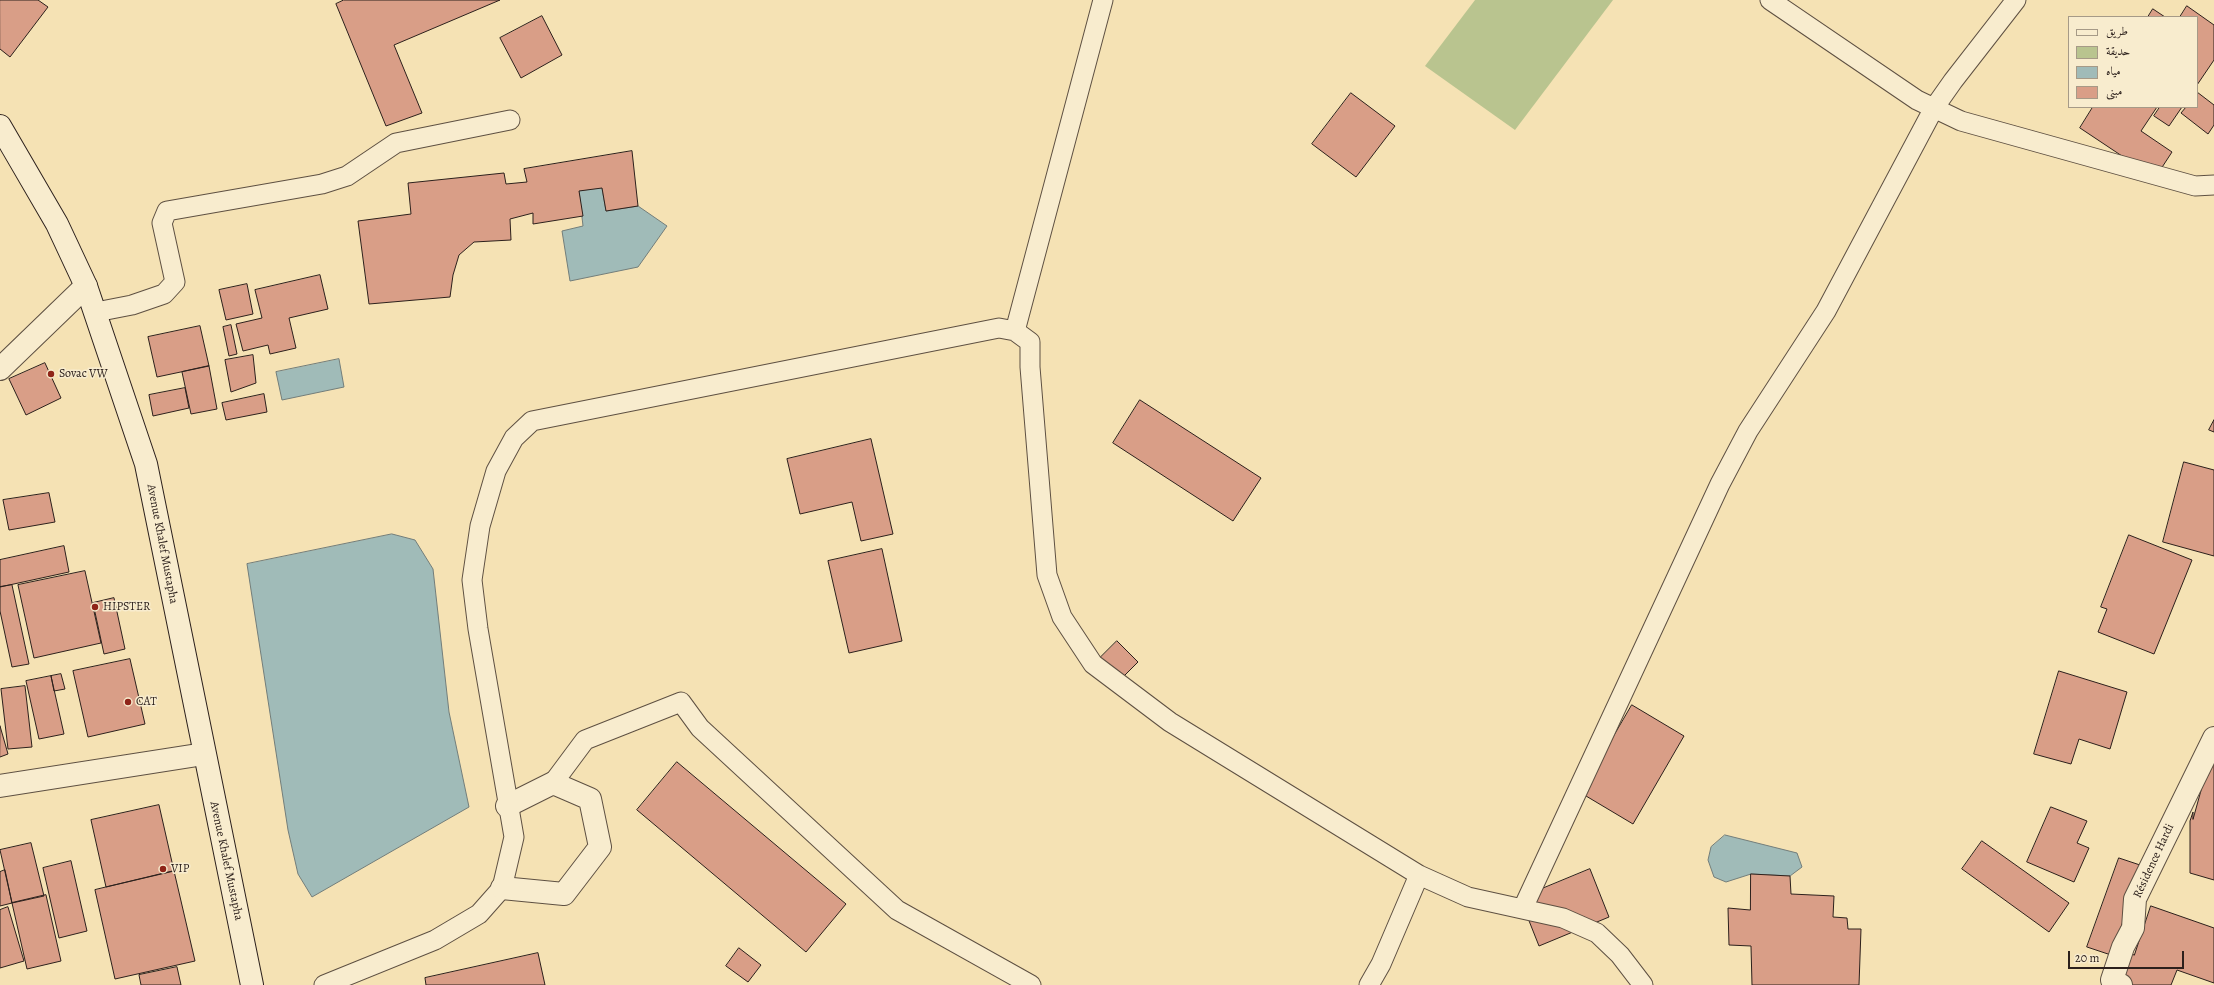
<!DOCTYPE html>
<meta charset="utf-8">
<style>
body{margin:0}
#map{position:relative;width:2214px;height:985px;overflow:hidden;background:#f5e2b4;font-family:Alegreya,Amiri,serif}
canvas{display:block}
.legend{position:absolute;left:2068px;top:16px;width:130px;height:92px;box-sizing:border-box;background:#f8ecce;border:1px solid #a69a87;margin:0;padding:5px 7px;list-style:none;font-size:12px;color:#2c201c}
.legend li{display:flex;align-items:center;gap:8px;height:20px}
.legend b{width:20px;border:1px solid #a69a87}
.scale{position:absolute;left:2068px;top:951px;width:116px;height:18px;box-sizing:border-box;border:2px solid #2c201c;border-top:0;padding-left:5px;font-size:12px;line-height:14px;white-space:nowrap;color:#2c201c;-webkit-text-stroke:3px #f8ecce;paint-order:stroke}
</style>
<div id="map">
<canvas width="2214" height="985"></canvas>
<ul class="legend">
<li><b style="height:5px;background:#f8ecce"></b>طريق</li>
<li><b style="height:11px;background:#b9c48f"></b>حديقة</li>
<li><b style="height:11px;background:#a0bbb8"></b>مياه</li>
<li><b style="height:11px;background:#d99e87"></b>مبنى</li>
</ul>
<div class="scale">20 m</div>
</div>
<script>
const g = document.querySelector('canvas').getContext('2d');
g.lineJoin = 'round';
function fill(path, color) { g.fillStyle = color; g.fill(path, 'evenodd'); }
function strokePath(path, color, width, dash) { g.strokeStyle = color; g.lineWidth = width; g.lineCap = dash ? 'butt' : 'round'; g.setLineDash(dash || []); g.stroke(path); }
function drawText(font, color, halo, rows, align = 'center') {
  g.font = font + ' Alegreya,serif'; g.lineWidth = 3; g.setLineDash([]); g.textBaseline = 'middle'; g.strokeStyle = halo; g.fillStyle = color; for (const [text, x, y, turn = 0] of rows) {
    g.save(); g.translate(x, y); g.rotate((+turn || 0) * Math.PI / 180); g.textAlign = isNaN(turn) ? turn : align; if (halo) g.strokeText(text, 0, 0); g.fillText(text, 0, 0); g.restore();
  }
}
fill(new Path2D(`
 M1475,0H1613L1515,130L1425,66Z`), '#b9c48f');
const water = new Path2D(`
 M602,188L606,211L638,206L667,226L638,267L570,281L562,231L583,226L579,191Z
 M339,359L344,387L282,400L276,372Z
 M392,534L415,540L433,569L449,712L469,807L312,897L298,874L288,830L247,564Z
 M1725,835L1797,853L1802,867L1790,876L1751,874L1726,882L1714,877L1708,860L1711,847Z`);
fill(water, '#a0bbb8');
strokePath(water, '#727d7a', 1);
const building = new Path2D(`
 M0,0H38L48,7L10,57L0,49Z
 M344,0H500L394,45L422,113L386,126L336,4Z
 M2187,6L2214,25V60L2197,85V17H2180Z
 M2153,9L2165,17H2148Z
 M542,16L562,55L521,78L500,38Z
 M2197,92L2214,105V125L2208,134L2181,113L2186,107H2197Z
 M1351,93L1395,126L1356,177L1312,144Z
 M2093,107H2157L2141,131L2172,152L2155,178L2080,128Z
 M2160,107H2182L2169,126L2154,116Z
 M632,151L638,206L606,211L602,188L579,191L583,216L533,224V213L510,219L511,240L474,242L459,255L453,275L450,297L369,304L358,221L411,214L408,183L504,173L506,184L527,182L524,169Z
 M320,275L328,309L289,318L296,348L270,354L268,345L243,351L236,324L262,318L255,290Z
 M247,284L253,314L226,320L219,290Z
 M231,325L237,354L229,356L223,327Z
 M200,326L209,366L157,377L148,337Z
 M253,355L256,383L231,392L225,360Z
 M45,363L61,398L26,415L9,379Z
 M209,366L217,409L191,414L182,372Z
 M185,388L189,408L153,416L149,395Z
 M264,394L267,412L226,420L222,403Z
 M1140,400L1261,478L1233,521L1113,443Z
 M2214,420V432L2209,430Z
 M871,439L893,534L861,541L852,502L800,514L787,459Z
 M2184,462L2214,470V556L2163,542Z
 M49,493L55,522L9,530L3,500Z
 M2129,535L2192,560L2154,654L2098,632L2107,609L2101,607Z
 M64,546L69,572L0,587V560Z
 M882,549L902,641L849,653L828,561Z
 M85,571L101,643L34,658L18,585Z
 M12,585L29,664L12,667L0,611V587Z
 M114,598L125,649L104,654L93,603Z
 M1117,641L1138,662L1119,681L1098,660Z
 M130,659L145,724L88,737L73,671Z
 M2059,671L2127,692L2110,749L2079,739L2071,764L2034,754Z
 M61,674L65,689L54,691L51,676Z
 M51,676L64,734L39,739L26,681Z
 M25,686L32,747L8,749L1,689Z
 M1632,705L1684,736L1633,824L1581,793Z
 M0,726L8,754L0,757Z
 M677,762L846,904L806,952L637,810Z
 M2209,763L2214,764V880L2190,873V821L2193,812V819Z
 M159,805L174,871L106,887L91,820Z
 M2051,807L2087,821L2077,843L2089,848L2074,882L2027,862Z
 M1982,841L2069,903L2049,932L1962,869Z
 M31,843L44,896L12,903L0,850Z
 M2119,858L2143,866L2111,955L2087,947Z
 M71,861L87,931L59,938L43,868Z
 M1590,869L1609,917L1539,946L1520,898Z
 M5,870L12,903L0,906V872Z
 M174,871L195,961L115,979L95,890Z
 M1751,874L1790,876L1791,894L1834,896L1833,917L1847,918L1848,929H1861L1859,985H1752L1751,946L1729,945L1728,908L1750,910Z
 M46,895L61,961L27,969L12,903Z
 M2151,906L2214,928V983L2177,970L2171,985H2128L2120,982L2130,953L2134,955Z
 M8,907L24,961L0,968V910Z
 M739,948L761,965L748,982L726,966Z
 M538,953L545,985H426L425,978Z
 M177,967L181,985H141L139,975Z`);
fill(building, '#d99e87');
strokePath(building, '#2c201c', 1);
const lane = new Path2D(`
 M1770,0L1917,100L1961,121L2195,186L2214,185
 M96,312L132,305L164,294L175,282L162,223L167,211L322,184L347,176L396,143L510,120
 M1015,331L1103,0
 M553,783L585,740L681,702L700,728L897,910L1031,985
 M1523,908L1720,484L1748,431L1826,311L1934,108L1953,81L2016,0
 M324,985L435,940L479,914L502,888L514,837L478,629L472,580L480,526L496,471L514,438L532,421L999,328L1015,331L1030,342V367L1047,575L1062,617L1093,664L1170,722L1419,875L1468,897L1563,918L1597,933L1620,955L1643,985
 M1369,985L1381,964L1419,875`);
const street = new Path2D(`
 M0,369L86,286
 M0,786L204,754
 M502,888L564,894L600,847L590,799L553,783L507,806
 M2121,985L2112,980L2123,947L2133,928L2135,899L2214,738`);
const secondary = new Path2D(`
 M0,126L57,224L86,286L146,464L252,985`);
strokePath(lane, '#5e5042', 21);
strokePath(street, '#5e5042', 24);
strokePath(secondary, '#2c201c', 24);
strokePath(lane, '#f8ecce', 19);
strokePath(street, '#f8ecce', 22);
strokePath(secondary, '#f8ecce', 22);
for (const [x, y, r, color] of [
 [51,374,4,"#8f2418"],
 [95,607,4,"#8f2418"],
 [128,702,4,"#8f2418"],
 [163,869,4,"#8f2418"]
]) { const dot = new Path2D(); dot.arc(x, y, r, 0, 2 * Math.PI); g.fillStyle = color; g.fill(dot); strokePath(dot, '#f8ecce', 1.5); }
drawText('12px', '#2c201c', '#f8ecce', [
 ["Sovac VW",59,374],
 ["HIPSTER",103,607],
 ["CAT",136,702],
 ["VIP",171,869]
], 'left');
drawText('12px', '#2c201c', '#f8ecce', [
 ["Avenue Khalef Mustapha",162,544,79],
 ["Avenue Khalef Mustapha",226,861,78],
 ["Résidence Hardi",2154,861,-65]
]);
</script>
